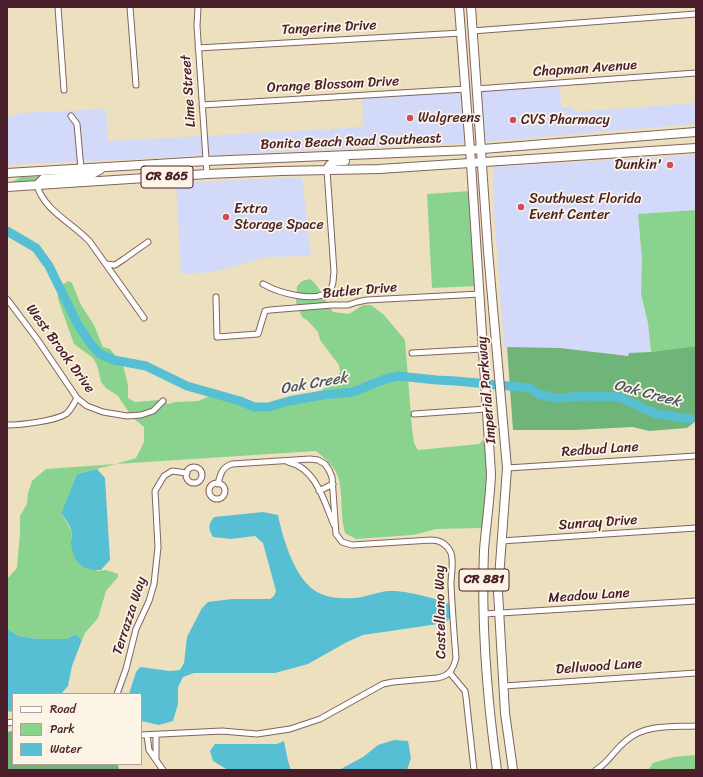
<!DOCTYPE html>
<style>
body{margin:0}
#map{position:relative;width:703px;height:777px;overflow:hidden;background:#ede0be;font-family:Sriracha,sans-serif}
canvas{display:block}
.frame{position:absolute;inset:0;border:8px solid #4a1f2b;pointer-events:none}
.legend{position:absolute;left:12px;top:693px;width:130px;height:72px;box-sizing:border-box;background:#fcf5e5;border:1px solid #b59f9b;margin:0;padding:5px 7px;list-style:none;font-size:12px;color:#4a1f2b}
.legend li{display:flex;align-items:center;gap:8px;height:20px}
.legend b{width:20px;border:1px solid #b59f9b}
</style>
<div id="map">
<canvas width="703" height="777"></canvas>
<div class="frame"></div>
<ul class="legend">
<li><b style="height:5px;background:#fff"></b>Road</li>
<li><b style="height:11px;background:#8ad38f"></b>Park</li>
<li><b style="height:11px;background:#57bfd4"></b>Water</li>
</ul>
</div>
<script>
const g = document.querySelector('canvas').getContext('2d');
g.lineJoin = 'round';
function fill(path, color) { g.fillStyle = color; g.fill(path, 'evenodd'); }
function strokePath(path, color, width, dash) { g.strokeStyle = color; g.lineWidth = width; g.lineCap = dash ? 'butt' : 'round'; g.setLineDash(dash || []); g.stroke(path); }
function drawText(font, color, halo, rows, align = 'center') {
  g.font = font + ' Sriracha,sans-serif'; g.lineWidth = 3.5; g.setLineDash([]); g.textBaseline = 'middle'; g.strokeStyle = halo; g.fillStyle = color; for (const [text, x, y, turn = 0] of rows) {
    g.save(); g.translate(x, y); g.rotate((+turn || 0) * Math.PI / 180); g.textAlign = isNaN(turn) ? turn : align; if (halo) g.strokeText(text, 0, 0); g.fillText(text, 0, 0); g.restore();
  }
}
fill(new Path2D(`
 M560,83L561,108L573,107V112L696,103V124L482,142L478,88Z
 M463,89L467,143L8,165V168H7V117L21,113L106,109L108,141L349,128L363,126L362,94Z
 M696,155V210L638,214L642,259L641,294L648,323L651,352L628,356L560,348L504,347L493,198V167Z
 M302,177L311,256L267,257L213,272L181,274L176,183Z`), '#d3d9f9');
fill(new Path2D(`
 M43,176L37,181L12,182L21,177Z
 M470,191L476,286L432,288L427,194Z
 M696,210V346L651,352L648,323L641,294L642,259L638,214Z
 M310,279C321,287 325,302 333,312L349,314L363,305H371L384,315L405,340L412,428L414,443L418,450L479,444L485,438C488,470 486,495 482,528L436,529L413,535L356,539L345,533C340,516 343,498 339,480C337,469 325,458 316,451L116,464L77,474L61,513L72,532L71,541L97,571L106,570L118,574V577L106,591L98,618L85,633L82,640L75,634L67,639H38L19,636L7,629V579L17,568L20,533V516L27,504L28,493L32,481L46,469L116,464L136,458L144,442V427L132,417L118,396L106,388L101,382L97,365L93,358L74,344L58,299C57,289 60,285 69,281L72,283L81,305L94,325L103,347L110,349L118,359L122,361L128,385V398L135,402L159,400L168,404L175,402L198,401L213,395H221L258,405L278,404L311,399L318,395L323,389L330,385L336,380L340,372L339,365L320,340L318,332L308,321L302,317L296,302L297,286L302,281Z
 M696,755V770H648L653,763L674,757Z`), '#8ad38f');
fill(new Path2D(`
 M696,346V421L687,428L649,431L633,427L574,430H513L507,347L560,348L628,356L629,353L651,352Z
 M13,731V764H118L119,770H7V732Z`), '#6fb57a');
fill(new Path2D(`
 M97,469L105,478L110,560L101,570C81,571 73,562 71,542C71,539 72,536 72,533C71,526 65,519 61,513L77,474Z
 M263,512L278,515C283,539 295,581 319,593C329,598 344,599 355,598C366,597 377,592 388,591C406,590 434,598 450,604L452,616L445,623L363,635L347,642L308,664L275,673H194L183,677L178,687V704L173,721L159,725L141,721V694H129L136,672L140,667L170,671L180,670L184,663L187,637L202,608L208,602L232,599H270L274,596L276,591L263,543L255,536L231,539L213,537C208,528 208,525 214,517Z
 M7,629L19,636L38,639H67L75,634L82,640L72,666L68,686L61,694H13V711L9,712L7,708Z
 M394,740L408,741L411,758L407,770H339L363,757L378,745Z
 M284,741L288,761L291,770H228L213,761L210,751L215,744H277Z`), '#57bfd4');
strokePath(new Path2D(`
 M7,231L36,248L49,266L77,323L90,343L100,354L114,360L146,366L187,386L240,401L254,407H268L289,401L323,395L353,392L385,379L398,376L437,380L456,381L530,388L538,394L556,398L588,396L619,397L656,414L690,419`), '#57bfd4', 9);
const street = new Path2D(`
 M58,7L64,90
 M130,7L136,85
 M198,7L197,26L207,174
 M472,31L696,14
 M198,48L461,33
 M476,89L696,73
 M202,105L466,89
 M71,116L77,124L81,169
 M37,185C44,211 73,223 90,242L144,318
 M106,264L115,265L124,259L148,242
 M263,284C277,292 320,306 331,288C334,284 333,277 334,272L327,170
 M216,297L217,337L258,334L265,311L270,310L332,305H348L357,302L367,300L480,294
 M7,299L37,339L77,398L87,406L103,412L127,416L141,415L153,411L163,401
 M412,353L483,349
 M414,414L486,409
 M7,425C21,425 55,421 66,414C71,410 74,403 77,398
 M288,462C316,468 324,501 334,525
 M186 475a8 8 0 1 1 16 0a8 8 0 1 1-16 0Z
 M507,468L696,456
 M209 491a8 8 0 1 1 16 0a8 8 0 1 1-16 0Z
 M319,491L333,484
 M501,541L696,528
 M484,614L696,601
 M450,673L465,691L466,697L474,770
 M504,686L696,673
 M117,694L126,669L136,629L149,601L154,584L158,547L155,491L164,476L172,471L187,473
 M7,723L13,722
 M141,735L222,731L257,734L290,729L320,719L383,684L393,682L437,678C449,676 453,670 456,658C454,633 452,608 451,584C451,574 454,562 451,553C447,544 440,540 431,540L352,545L342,542L336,534L332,477L329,470L325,464L318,460L310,459L232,464C222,467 220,475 218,484
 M147,735L149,750L163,770
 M156,758V735
 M596,770C609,762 615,749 627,740C645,724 674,727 696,726`);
const primary = new Path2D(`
 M459,7L471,163L491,474C490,500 486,525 484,550C481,623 487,698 497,770
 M471,7L488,251L507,468L498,592L505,713L513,770
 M327,170C330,161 336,161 345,161
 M7,173L206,161L470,150L696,132
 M37,185L43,179L89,176L101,169
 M7,187L207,174L281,171L379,169L696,148`);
strokePath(street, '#83635e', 7);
strokePath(primary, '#83635e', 10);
strokePath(street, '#fff', 5);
strokePath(primary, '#fff', 8);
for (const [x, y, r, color] of [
 [410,118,4,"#d1495b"],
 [513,120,4,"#d1495b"],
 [670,165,4,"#d1495b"],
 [521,207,4,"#d1495b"],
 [226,217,4,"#d1495b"]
]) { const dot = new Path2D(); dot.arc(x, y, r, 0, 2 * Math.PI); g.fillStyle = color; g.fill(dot); strokePath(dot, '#fcf5e5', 1.5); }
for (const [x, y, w] of [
 [167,177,52],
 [484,580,50]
]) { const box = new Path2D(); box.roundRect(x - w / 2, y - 11, w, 22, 3); g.fillStyle = '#fcf5e5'; g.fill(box); strokePath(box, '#4a1f2b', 1); }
drawText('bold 13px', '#4a1f2b', null, [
 ["CR 865",167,177],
 ["CR 881",484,580]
]);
drawText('14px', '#4a1f2b', '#fcf5e5', [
 ["Tangerine Drive",329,28,-3],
 ["Chapman Avenue",585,69,-4],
 ["Orange Blossom Drive",333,85,-3],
 ["Lime Street",189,91,-94],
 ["Bonita Beach Road Southeast",351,142,-2],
 ["Butler Drive",360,291,-5],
 ["West Brook Drive",60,349,54],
 ["Imperial Parkway",487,390,-95],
 ["Redbud Lane",600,450,-4],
 ["Sunray Drive",598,523,-4],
 ["Meadow Lane",589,596,-4],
 ["Castellano Way",441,612,-91],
 ["Terrazza Way",130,616,-72],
 ["Dellwood Lane",599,667,-4]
]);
drawText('14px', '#4a1f2b', '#fcf5e5', [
 ["Walgreens",418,118],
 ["CVS Pharmacy",521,120],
 ["Dunkin'",662,165,"right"],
 ["Southwest Florida",529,199],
 ["Event Center",529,215],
 ["Extra",234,209],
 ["Storage Space",234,225]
], 'left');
drawText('italic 15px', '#4f5766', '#fcf5e5', [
 ["Oak Creek",314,384,-10],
 ["Oak Creek",647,394,15]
]);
</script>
